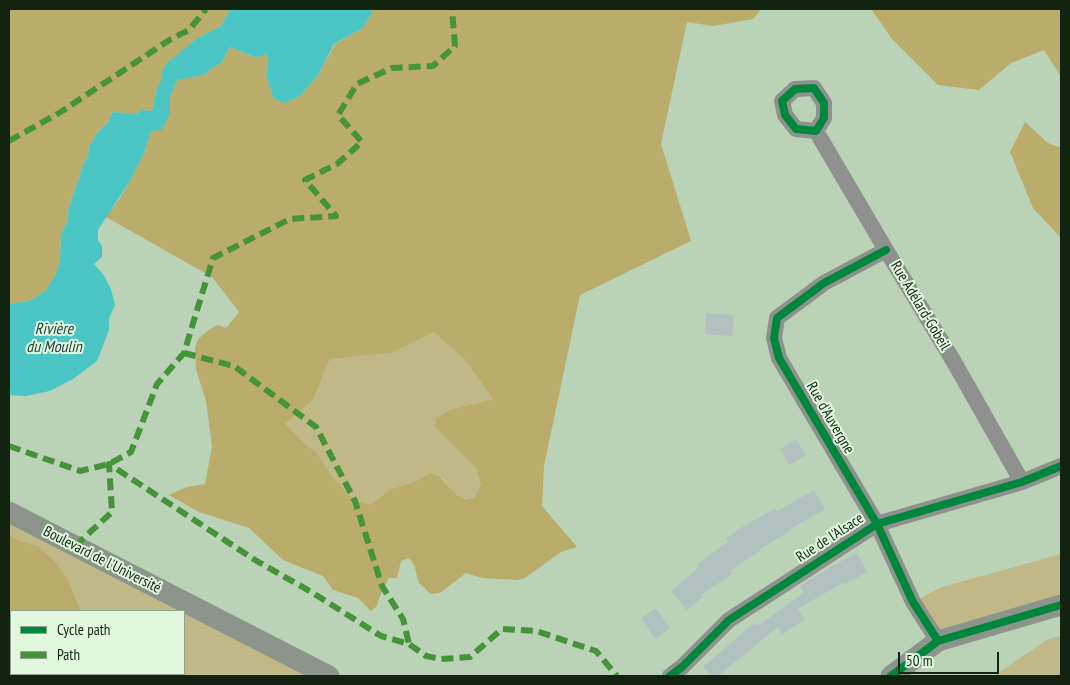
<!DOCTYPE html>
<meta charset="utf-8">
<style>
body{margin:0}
#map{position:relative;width:1070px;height:685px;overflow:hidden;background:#bad3b7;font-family:"PT Sans Narrow",sans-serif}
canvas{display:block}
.frame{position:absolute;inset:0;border:10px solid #122310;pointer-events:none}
.legend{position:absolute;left:10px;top:610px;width:175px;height:65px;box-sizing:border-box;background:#e1f8df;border:1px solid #8ea38c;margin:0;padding:6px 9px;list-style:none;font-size:15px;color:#122310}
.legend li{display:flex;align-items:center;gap:10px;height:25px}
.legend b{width:25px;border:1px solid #8ea38c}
.scale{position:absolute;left:898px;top:652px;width:101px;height:22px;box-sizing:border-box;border:2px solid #122310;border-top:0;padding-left:6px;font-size:15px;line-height:18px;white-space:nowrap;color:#122310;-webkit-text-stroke:4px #e1f8df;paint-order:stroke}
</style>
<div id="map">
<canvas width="1070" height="685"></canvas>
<div class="frame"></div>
<ul class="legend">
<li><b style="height:6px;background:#00873e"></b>Cycle path</li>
<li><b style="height:6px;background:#469439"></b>Path</li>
</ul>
<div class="scale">50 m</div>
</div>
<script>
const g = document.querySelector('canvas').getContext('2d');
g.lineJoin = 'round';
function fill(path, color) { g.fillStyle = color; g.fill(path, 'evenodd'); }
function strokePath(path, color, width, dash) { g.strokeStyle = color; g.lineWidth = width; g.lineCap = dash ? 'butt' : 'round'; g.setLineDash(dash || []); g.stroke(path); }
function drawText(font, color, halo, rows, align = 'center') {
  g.font = font + ' "PT Sans Narrow",sans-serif'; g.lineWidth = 4; g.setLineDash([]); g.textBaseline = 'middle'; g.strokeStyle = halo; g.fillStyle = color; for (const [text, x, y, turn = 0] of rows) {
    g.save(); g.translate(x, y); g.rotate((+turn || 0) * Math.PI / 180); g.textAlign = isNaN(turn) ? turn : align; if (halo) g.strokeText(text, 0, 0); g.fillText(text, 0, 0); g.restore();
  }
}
fill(new Path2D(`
 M434,332L464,359L493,399L450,410L436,418L435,427L476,468L481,484L474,498C452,501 453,485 439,476C437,474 434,474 431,473L410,484L390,489L371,506L355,501L335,480L315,450L308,447L285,424L313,400L330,359L391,353Z
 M9,512L329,676H76H79L80,674H184V611H81L68,580L38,546L20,541L9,535Z
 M1061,554V605L938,641L913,602L942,587Z
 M1061,636V676H994L1048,639Z`), '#c0b887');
fill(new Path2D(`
 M9,9H230L221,26L196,39L162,72L161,81C155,87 155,102 152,111L140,110L137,114L112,112L109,121L98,132L89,146L88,157L84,163L68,210L67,222L61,233L60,262L54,278L45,291L29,301L9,304Z
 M372,9H761L753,19L713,26L687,22L661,144L691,241L580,295L544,466L542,506L577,547L561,552L525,578L517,580L482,578L466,573L440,593L431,594L419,583L414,565L409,558L401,561L397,578H389L379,598L377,606L371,611L358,598L333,590L323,576L283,560L249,528L199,512L169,495L187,487L205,484L212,446L206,401L196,369L195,348L198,339L210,329L218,325L226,328L239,312L212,277L106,217L120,198L130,181L144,153L151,131L170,113V98L177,80L204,75L215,66L221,63L230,47L257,58L266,52L268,64L266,75L274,98L285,103L300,96L318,75L335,44L363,28L372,13ZM434,332L464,359L493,399L450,410L436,418L435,427L476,468L481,484L474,498L465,499L457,495L439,476L431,473L410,484L390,489L371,505L355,501L335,480L315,450L308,447L285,424L313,400L330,359L391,353Z
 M871,9H1061V77L1044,50L1011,63L979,90L938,85L892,39Z
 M1025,122L1048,143L1061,148V238L1033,208L1010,152Z
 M9,535L20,541L38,546L57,564L68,580L81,611H11V659L9,657Z`), '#baac6b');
fill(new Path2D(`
 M230,9H372V13L363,28L334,44L318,75L300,96L285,103L274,99L266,75L268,64L266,53L257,58L230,47L221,63L215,66L204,75L177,80L170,98V113L162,130L151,131L144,153L130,181L98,230V240L102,246V257L94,264L103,274L111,289L115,305L109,318V330L97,361L73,379L50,391L26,396L9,395V304L29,301L45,291L54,278L60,262L61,233L67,222L68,210L84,163L88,157L89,146L98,132L109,121L112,112L137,114L140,110L152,111C155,101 155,87 161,81L162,72L166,64L196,39L221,26Z`), '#4bc6c5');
fill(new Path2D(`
 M706,313L734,315L732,336L705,334Z
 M796,439L806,455L789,465L780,449Z
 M814,490L825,509L789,530L790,531L760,549L761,550L730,571L732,574L701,595L703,597L687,610L671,591L699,567L697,564L728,542L726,539L744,526L776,508L777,511Z
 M857,553L867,572L845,584L844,582L798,609L805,619L783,634L778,627L718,676H711L703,667L754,623L757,626L804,593L800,586L837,563Z
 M656,608L670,628L655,639L641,618Z`), '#b1c1bf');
strokePath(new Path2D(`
 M814,88L824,103V118L816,131L796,129L785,115L782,101L795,89Z
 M816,131L886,250L954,362L1022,482
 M886,250L824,283L777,318L774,338L779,358L877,524L913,602L938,641
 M670,676L682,667L729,620L877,524L1022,482L1061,466`), '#8f918e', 16);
strokePath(new Path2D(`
 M9,512L329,676
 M891,676L938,641L1061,605`), '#8c948c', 21);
strokePath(new Path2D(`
 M9,141L59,113L171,39L189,30L206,9
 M184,353L234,366L316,427L355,501L382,586L403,619L409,644
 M9,446L80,471L109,464L131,452L157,384L184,353L213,258L290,219L336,216L305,180L337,164L362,142L338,115L357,84L392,68L433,66L455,46L452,9
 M75,546L112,512L109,464L255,560L313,593L381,636L409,644L426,656L441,659L470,657L502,629L536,631L596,651L617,676`), '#469439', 6, [12, 6]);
strokePath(new Path2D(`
 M814,88L824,103V118L816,131L796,129L785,115L782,101L795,89Z
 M886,250L824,283L777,318L774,338L779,358L877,524L913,602L938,641
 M670,676L682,667L729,620L877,524L1022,482L1061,466
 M891,676L938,641L1061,605`), '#00873e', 8);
drawText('15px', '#122310', '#e1f8df', [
 ["Rue Adélard-Gobeil",920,306,59],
 ["Rue d'Auvergne",830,418,60],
 ["Rue de l'Alsace",830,538,-33],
 ["Boulevard de l'Université",102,560,27]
]);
drawText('italic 16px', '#224042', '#e1f8df', [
 ["Rivière",54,329],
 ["du Moulin",54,347]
]);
</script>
